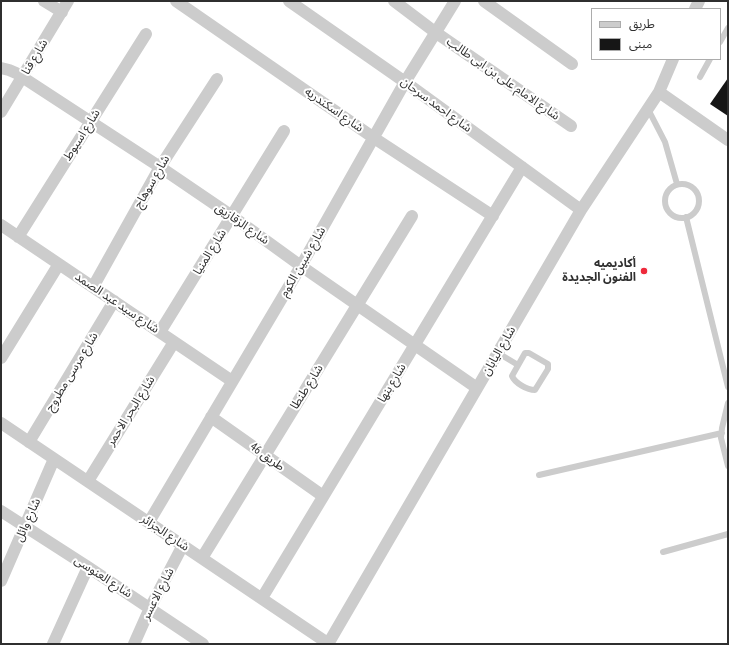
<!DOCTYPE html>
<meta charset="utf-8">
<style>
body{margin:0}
#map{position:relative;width:729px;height:645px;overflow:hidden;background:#fff;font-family:"PT Sans Narrow","Noto Sans Arabic",sans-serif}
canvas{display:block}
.frame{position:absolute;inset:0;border:2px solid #2f2f2f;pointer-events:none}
.legend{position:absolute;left:591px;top:8px;width:130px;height:52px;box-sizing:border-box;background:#fff;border:1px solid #acacac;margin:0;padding:5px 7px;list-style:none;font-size:12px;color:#2f2f2f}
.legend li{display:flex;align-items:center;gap:8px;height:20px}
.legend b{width:20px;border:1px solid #acacac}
</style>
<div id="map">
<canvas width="729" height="645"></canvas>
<div class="frame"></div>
<ul class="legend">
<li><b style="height:5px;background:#ccc"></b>طريق</li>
<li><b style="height:11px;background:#161616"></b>مبنى</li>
</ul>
</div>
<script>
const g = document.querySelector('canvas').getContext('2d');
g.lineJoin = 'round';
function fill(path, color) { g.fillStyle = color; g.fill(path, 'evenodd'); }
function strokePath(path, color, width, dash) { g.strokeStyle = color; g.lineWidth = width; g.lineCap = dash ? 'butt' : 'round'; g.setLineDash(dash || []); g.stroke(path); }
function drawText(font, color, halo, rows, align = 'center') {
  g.font = font + ' "PT Sans Narrow","Noto Sans Arabic",sans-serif'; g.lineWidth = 4; g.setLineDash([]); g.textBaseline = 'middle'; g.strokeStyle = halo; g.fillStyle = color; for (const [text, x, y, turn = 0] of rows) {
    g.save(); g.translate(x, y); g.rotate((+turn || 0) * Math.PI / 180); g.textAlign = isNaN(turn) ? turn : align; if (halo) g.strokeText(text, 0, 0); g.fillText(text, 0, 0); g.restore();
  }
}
fill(new Path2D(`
 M728,78V116L710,104Z`), '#161616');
strokePath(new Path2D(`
 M720,42L728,28
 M700,77L710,59
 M648,109L665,142L677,184
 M665 201a17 17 0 1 1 34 0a17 17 0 1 1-34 0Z
 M686,217L728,387
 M498,353L518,365
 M525,353H529L548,364V369L535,390C527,390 515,383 512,376Z
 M728,403L722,428L721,438L728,466
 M539,475L722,433
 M663,552L728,534`), '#ccc', 6);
strokePath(new Path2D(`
 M44,1L62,12
 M176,1L374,138L493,216
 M289,1L405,82L581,210
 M394,1L435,32L571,126
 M484,1L572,64
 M695,9L699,1
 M1,68L9,70L16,73L160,167L232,216L301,266L477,388
 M659,92L728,140
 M1,112L68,1
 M1,225L232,381
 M18,237L146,34
 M93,287L160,167L217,79
 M160,332L284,131
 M1,358L59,264
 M211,417L323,496
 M1,423L329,644
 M29,442L114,301
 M88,481L174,342
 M1,511L88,567L203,644
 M149,522L301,266L405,82L455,1
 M202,558L412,216
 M1,581L54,459
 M262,598L522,167
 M53,644L88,567
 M134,644L150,608L183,545
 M328,644L581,210L659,92L673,59`), '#ccc', 12);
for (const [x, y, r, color] of [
 [644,271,4,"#ee293b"]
]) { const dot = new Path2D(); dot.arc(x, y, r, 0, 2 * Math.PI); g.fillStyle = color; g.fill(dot); strokePath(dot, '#fff', 1.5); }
drawText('12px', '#2f2f2f', '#fff', [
 ["شارع قنا",35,57,-59],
 ["شارع الامام على بن ابى طالب",503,79,35],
 ["شارع احمد سرحان",436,105,36],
 ["شارع اسكندريه",334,110,35],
 ["شارع اسيوط",82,135,-58],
 ["شارع سوهاج",152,182,-60],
 ["شارع الزقازيق",242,224,35],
 ["شارع المنيا",210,252,-58],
 ["شارع شبين الكوم",303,262,-60],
 ["شارع سيد عبد الصمد",117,303,34],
 ["شارع اليابان",499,351,-60],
 ["شارع مرسى مطروح",72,372,-59],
 ["شارع بنها",392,383,-59],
 ["شارع طنطا",307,387,-58],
 ["شارع البحر الاحمر",131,411,-58],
 ["طريق 46",267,457,36],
 ["شارع وائل",28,520,-66],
 ["شارع الجزائر",165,533,34],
 ["شارع العنوسى",103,577,33],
 ["شارع الاعسر",158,594,-63]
]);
drawText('bold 12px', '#2f2f2f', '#fff', [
 ["أكاديميه",636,264],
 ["الفنون الجديدة",636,278]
], 'right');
</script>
